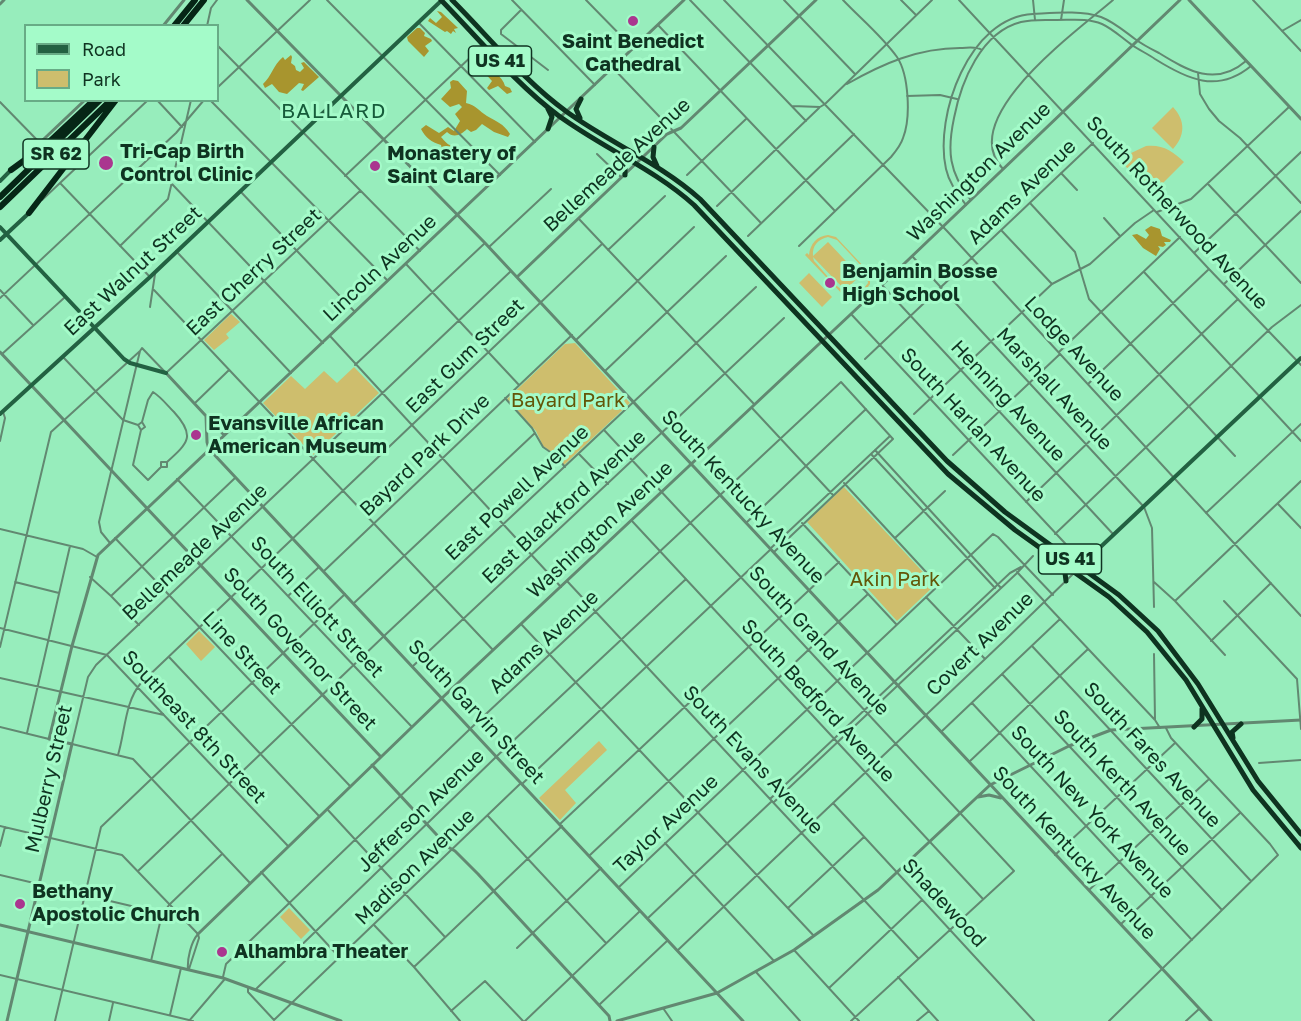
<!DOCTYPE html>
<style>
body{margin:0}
#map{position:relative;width:1301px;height:1021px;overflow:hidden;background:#97edbc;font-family:"Golos Text",sans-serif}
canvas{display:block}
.legend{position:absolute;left:24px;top:24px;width:195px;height:78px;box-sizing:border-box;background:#a4fbc9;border:2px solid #68ab86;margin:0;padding:8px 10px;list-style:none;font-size:18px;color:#0f3321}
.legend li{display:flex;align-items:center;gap:12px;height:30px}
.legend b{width:30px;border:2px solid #68ab86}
</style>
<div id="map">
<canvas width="1301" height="1021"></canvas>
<ul class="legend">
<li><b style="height:8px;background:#236142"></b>Road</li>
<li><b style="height:16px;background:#cebe6d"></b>Park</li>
</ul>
</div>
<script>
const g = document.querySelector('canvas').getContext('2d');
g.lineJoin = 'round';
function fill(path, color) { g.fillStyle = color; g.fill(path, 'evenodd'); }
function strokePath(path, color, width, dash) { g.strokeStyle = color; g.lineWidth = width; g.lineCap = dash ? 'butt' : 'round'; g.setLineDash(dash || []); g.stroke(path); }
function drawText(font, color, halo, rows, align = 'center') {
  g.font = font + ' "Golos Text",sans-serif'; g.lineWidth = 6; g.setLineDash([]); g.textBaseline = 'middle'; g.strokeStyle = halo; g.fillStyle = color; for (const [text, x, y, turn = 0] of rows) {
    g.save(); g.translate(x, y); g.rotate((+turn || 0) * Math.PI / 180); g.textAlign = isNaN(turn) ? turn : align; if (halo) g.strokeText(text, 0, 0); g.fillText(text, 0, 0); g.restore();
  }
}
fill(new Path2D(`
 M1173,107C1186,121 1185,136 1173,149L1152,128Z
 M1146,146C1162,144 1173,151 1184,162L1153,193L1122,163L1129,154Z
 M828,235L836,237L867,270L870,276V284L862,295L847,299L805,255L807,253L809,255C810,244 817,236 828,235ZM828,237L837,240L866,271L868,283L861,292C842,300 827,274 814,261L813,257L845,290L860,276L828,242L813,256C812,246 818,239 828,237Z
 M809,273L832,297L822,307L799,283Z
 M231,314L240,322L226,334L229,338L214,350L204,340Z
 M575,343L630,403L564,465L556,455L543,446L536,431L507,399L565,344Z
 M354,367L379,393L313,455L263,403L291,376L305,389L324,371L337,383Z
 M844,487L935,585L897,621L807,522Z
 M199,631L215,647L201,661L186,644Z
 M599,741L607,750L565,790L576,803L560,820L539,798Z
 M289,908L310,930L301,939L280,917Z`), '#cebe6d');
fill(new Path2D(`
 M437,11L441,12L458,28L454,29L456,33L453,31L451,34L447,31L445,32L428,21L430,18L436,23L442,17Z
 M417,28H420L425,33L424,36L431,39L432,41L425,46L429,51L424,57L408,41L407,37Z
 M291,55L292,57L291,63L295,66L296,70L300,72L304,68L301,63L304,62L319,77L303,91L301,90L304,84L299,83L287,94L279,92L272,84L265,88L263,84C272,76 273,65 283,57L285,60Z
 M480,65H485C490,70 503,76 505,86L510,88L512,92L507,94L498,86L489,90L487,88L492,81L481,69Z
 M453,80L458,81L467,91L466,103C476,105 479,111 487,116C497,122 503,123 510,134L508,137L494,132L482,124L476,130L471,132L467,129C462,134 454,139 447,132L441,137C449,146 448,144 457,148L460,152L450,160L444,157L441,145C431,142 426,138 421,129L426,125L439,133L448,127L454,131L460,121L455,114L462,107L459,104L450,107L441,99L451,88L450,82Z
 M1151,226L1160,229L1162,236L1171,240L1170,242H1164L1166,245L1163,247L1158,246L1160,249L1156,256L1143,248L1132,235L1137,234L1146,239L1149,235L1145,230Z`), '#a8952e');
strokePath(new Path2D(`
 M327,0L500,175
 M512,0L595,85
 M586,0L632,47
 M690,0L806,121
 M724,0L947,231L1301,616
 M784,0L855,74
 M901,0L916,15
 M959,0L1208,268L1301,365
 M1033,0L1035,20
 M1253,0L1301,51
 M521,10L501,30V34L548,70
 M1061,20L1064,0
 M418,22L535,142
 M658,25L835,211
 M207,26L211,8L217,0
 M1282,31L1301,20
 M218,46L420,251
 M613,68L761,223
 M1198,73L1200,94L1209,109L1219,121L1240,138L1301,203
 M847,84C882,64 918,48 960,48C968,48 976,46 982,50
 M218,87L310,0
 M907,96L940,95L957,99
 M157,100L182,127
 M210,100L387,280
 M0,102L40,143
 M792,106L820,107L825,104L932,0
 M597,154L621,177
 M1003,169C954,118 1080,29 1113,0
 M1061,173L1077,190
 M687,175L746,119
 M345,176L476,52
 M61,184L150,277
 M172,184L323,343
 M1208,184L1301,283
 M240,191L355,312
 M970,199C949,172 947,151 954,118C961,82 981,32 1021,22C1033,19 1045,20 1057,20C1072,20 1088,18 1102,24C1113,29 1122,38 1132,45C1139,50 1148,54 1155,59C1187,79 1217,94 1251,66
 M42,200L148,100
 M1030,203L1075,252L1089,299L1235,456
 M966,205C958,194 949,183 946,169C934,116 969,17 1033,14C1053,13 1081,10 1101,17C1114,22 1124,31 1135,39C1143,45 1151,49 1159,53C1188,71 1216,87 1246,61
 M717,206L819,108
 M1157,212L1191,199L1289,107
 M1104,218L1120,236
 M579,219L754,404
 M1001,230L1051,283
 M748,236L854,134
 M120,246L168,199L191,100
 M799,246L891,157C896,151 901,145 903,138C911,118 909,75 897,57C882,36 860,18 843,0
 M489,247L551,189
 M608,250L665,196
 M176,251L291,373
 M1194,253L1301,152
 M912,256L1144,507L1152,528L1154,607
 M406,264L519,385
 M1144,272L1301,441
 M1224,284L1301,211
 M882,285L1113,534
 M0,290L33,325
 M154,290L493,650
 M0,298L176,133L204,100
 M150,307L155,274
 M851,314L1075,554
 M330,336L561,587
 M576,340L694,227
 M140,351L142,348L166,373L360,191
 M1059,352L1180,237
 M2,354L64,298
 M63,357L123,420L138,425
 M865,359L1093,143
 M355,365L485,243
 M605,371L726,256
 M1088,384L1209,269
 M505,398L532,428L543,447L556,456L565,467
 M195,403L229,370
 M752,408L833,495
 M914,414L1052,284L1090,264L1135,223L1154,210
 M142,422L148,400L153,392C161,397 167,405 174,412C196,436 188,443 167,462
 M141,430L138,425L142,422L145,427L141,430L133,465L148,480L161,467V462H167V467H161
 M604,430L1014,871L851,1021
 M0,441L5,418L3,412
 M875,450L1001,588
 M579,454L608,484
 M871,454L995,588
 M953,455L1060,354
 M177,479L412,727
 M844,483L938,585
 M1026,502L1238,299
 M1278,504L1301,528
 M1206,513L1301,424
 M632,521L983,899
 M747,522L866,409
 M802,523L896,624
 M0,529L83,549L97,557
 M1055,534L1272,327L1301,305
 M115,538L350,786
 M895,538L945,491
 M110,543L101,532L99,522L140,351
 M771,548L890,436
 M324,571L572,335
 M1017,572L1045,602
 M90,577L111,596L139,625
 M567,581L918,958
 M15,582L59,593
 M1154,582L1175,601L1225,655
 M111,596L235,478
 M288,596L319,567
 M926,597L985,659
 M1175,601L1301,481
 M1224,601L1297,679L1301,729
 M354,603L535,433
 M1045,603L1155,720L1160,728
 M521,624L814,936
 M0,628L107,655L288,846
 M1211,641L1271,583
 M1032,646L1251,881
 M0,647L51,432L140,351
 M1154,654L1155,720
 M169,657L319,816
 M413,666L784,318
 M1002,674L1222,910
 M0,678L164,715
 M972,703L1192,940
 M0,727L49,739
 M941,732L1060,619
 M27,733L70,546
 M118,755C125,732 125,701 141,683L602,244
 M969,762L1088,649
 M1259,763L1301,760
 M522,784L771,549
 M770,799L1010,573L1021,567
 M774,802L1016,574L1033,556
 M833,803L1034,1021
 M327,809L445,937
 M488,816L606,943
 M560,824L839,562
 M0,826L122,855L198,934
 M665,843L774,961
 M0,846L5,827
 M590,855L868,594
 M1055,855L1175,743
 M138,871L384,636L756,287
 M261,872L340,958
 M0,875L182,918
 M250,883L133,759L72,744L88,677L96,665L511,271
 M619,887L993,534L998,537L1053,595
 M1089,890L1208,780
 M788,908L864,837
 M163,914L169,905L222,854
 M648,918L772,801
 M1121,924L1240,813
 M374,925L414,967L460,1021
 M517,948L601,868
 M678,950L1003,642L1073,574
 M794,950L859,1021
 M151,961L162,914
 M414,967L562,826
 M189,969L199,938L198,934
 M188,970C187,959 191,942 198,934
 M756,972L800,1021
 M0,975L193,1021
 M223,977L226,964L471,728L841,382L893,439L774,552
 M898,977L938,1021
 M248,988V992L274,1020
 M829,988L922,900
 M255,990L497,756L686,579
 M599,1005L667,941
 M663,1008L672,1021
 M451,1011L485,981L523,1021
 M170,1015L181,968
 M274,1020L521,783
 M55,1021L101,827L345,594
 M109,1021L113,1003
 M189,1021L224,980
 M525,1021L640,911
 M917,1021L929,1011
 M1109,1021L1278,855L1270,844L1171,738L1166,728
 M1186,1021L1199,1009`), '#628871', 2);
strokePath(new Path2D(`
 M247,0L485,243L1211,1021
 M1189,0L1301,119
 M0,4L4,0
 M163,26L184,0
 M27,155L85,100
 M517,277L667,134L681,128L816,0
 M0,352L381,757
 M166,373L206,416L207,442L209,449L743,1021
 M208,417L224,435
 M372,765L448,847L455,851L478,874L609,1016L610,1021
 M978,797L989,795L1001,798
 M0,925L223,978L341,1021
 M198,934L442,698L884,283L1180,0
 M7,1021L72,744L49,739L72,646L98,555L684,0
 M617,1021L717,993L794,950L878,890L990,785L1069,746L1111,730L1301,720`), '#628871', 3);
strokePath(new Path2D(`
 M0,181L11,170
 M0,227L124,359L130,363L166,373
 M0,240L29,213
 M0,414L150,277L442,0
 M1074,572L1301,358`), '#236142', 4);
strokePath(new Path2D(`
 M441,0C477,37 518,86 559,116C603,148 654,169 694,205L948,474L1015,530L1109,597L1147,632L1186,680L1253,790L1301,848
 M452,0C489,37 524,81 567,112C610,143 660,163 700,199L947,461L1005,512L1119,595L1158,631L1198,684L1258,781L1301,834
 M548,109L552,117L548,129
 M580,118L576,109L581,99
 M654,147L653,157L657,166
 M620,155L625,163V175
 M1093,556L1091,565L1093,575
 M1064,565L1066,581
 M1194,727L1202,719V709
 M1233,738L1232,732L1241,724`), '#0e3320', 5);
strokePath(new Path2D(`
 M174,26L195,0
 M183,26L204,0
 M11,170L48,143L94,100
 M0,197L100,100
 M0,207L111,100
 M29,213L116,100`), '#062616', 6);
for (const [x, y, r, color] of [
 [633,21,6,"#aa368f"],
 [106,163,8,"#aa368f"],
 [375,166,6,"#aa368f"],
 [830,283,6,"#aa368f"],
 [196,435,6,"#aa368f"],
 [20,904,6,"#aa368f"],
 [222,952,6,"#aa368f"]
]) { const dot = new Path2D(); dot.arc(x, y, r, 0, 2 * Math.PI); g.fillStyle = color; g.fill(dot); strokePath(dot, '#a4fbc9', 2); }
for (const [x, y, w] of [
 [500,61,63],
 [56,154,66],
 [1070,559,63]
]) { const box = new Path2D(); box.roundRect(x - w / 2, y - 15, w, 30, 4.5); g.fillStyle = '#a4fbc9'; g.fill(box); strokePath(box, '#0f3321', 1.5); }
drawText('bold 18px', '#0f3321', null, [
 ["US 41",500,61],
 ["SR 62",56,154],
 ["US 41",1070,559]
]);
drawText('bold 20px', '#0f3321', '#a4fbc9', [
 ["Saint Benedict",633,42,"center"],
 ["Cathedral",633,65,"center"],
 ["Tri-Cap Birth",120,152],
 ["Control Clinic",120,175],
 ["Monastery of",387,154],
 ["Saint Clare",387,177],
 ["Benjamin Bosse",842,272],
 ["High School",842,295],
 ["Evansville African",208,424],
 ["American Museum",208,447],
 ["Bethany",32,892],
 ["Apostolic Church",32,915],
 ["Alhambra Theater",234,952]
], 'left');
drawText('20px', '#0f3321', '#a4fbc9', [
 ["Bellemeade Avenue",617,165,-42],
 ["Washington Avenue",979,172,-44],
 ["Adams Avenue",1022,192,-44],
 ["South Rotherwood Avenue",1177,213,47],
 ["Lincoln Avenue",380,268,-43],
 ["East Walnut Street",133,271,-43],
 ["East Cherry Street",254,272,-43],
 ["Lodge Avenue",1074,349,47],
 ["East Gum Street",465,356,-44],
 ["Marshall Avenue",1054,389,47],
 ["Henning Avenue",1008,401,47],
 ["South Harlan Avenue",973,425,47],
 ["Bayard Park Drive",425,455,-43],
 ["East Powell Avenue",517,493,-43],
 ["South Kentucky Avenue",743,497,47],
 ["East Blackford Avenue",564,507,-43],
 ["Washington Avenue",600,530,-43],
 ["Bellemeade Avenue",195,552,-43],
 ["South Elliott Street",317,607,47],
 ["South Grand Avenue",819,641,47],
 ["Adams Avenue",544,642,-43],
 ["Covert Avenue",980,644,-44],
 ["South Governor Street",300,649,47],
 ["Line Street",242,653,47],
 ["South Bedford Avenue",818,701,47],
 ["South Garvin Street",476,712,47],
 ["Southeast 8th Street",194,727,47],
 ["South Fares Avenue",1152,755,47],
 ["South Evans Avenue",753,760,47],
 ["Mulberry Street",49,779,-77],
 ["South Kerth Avenue",1122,783,47],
 ["Jefferson Avenue",421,811,-44],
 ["South New York Avenue",1092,812,47],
 ["Taylor Avenue",666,824,-43],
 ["South Kentucky Avenue",1074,853,47],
 ["Madison Avenue",415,867,-44],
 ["Shadewood",944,903,47]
]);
drawText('20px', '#635607', '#a4fbc9', [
 ["Bayard Park",568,401],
 ["Akin Park",895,580]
]);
g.letterSpacing = '1.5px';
drawText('21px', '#165b3a', '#a4fbc9', [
 ["BALLARD",334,111]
]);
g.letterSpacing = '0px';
</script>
